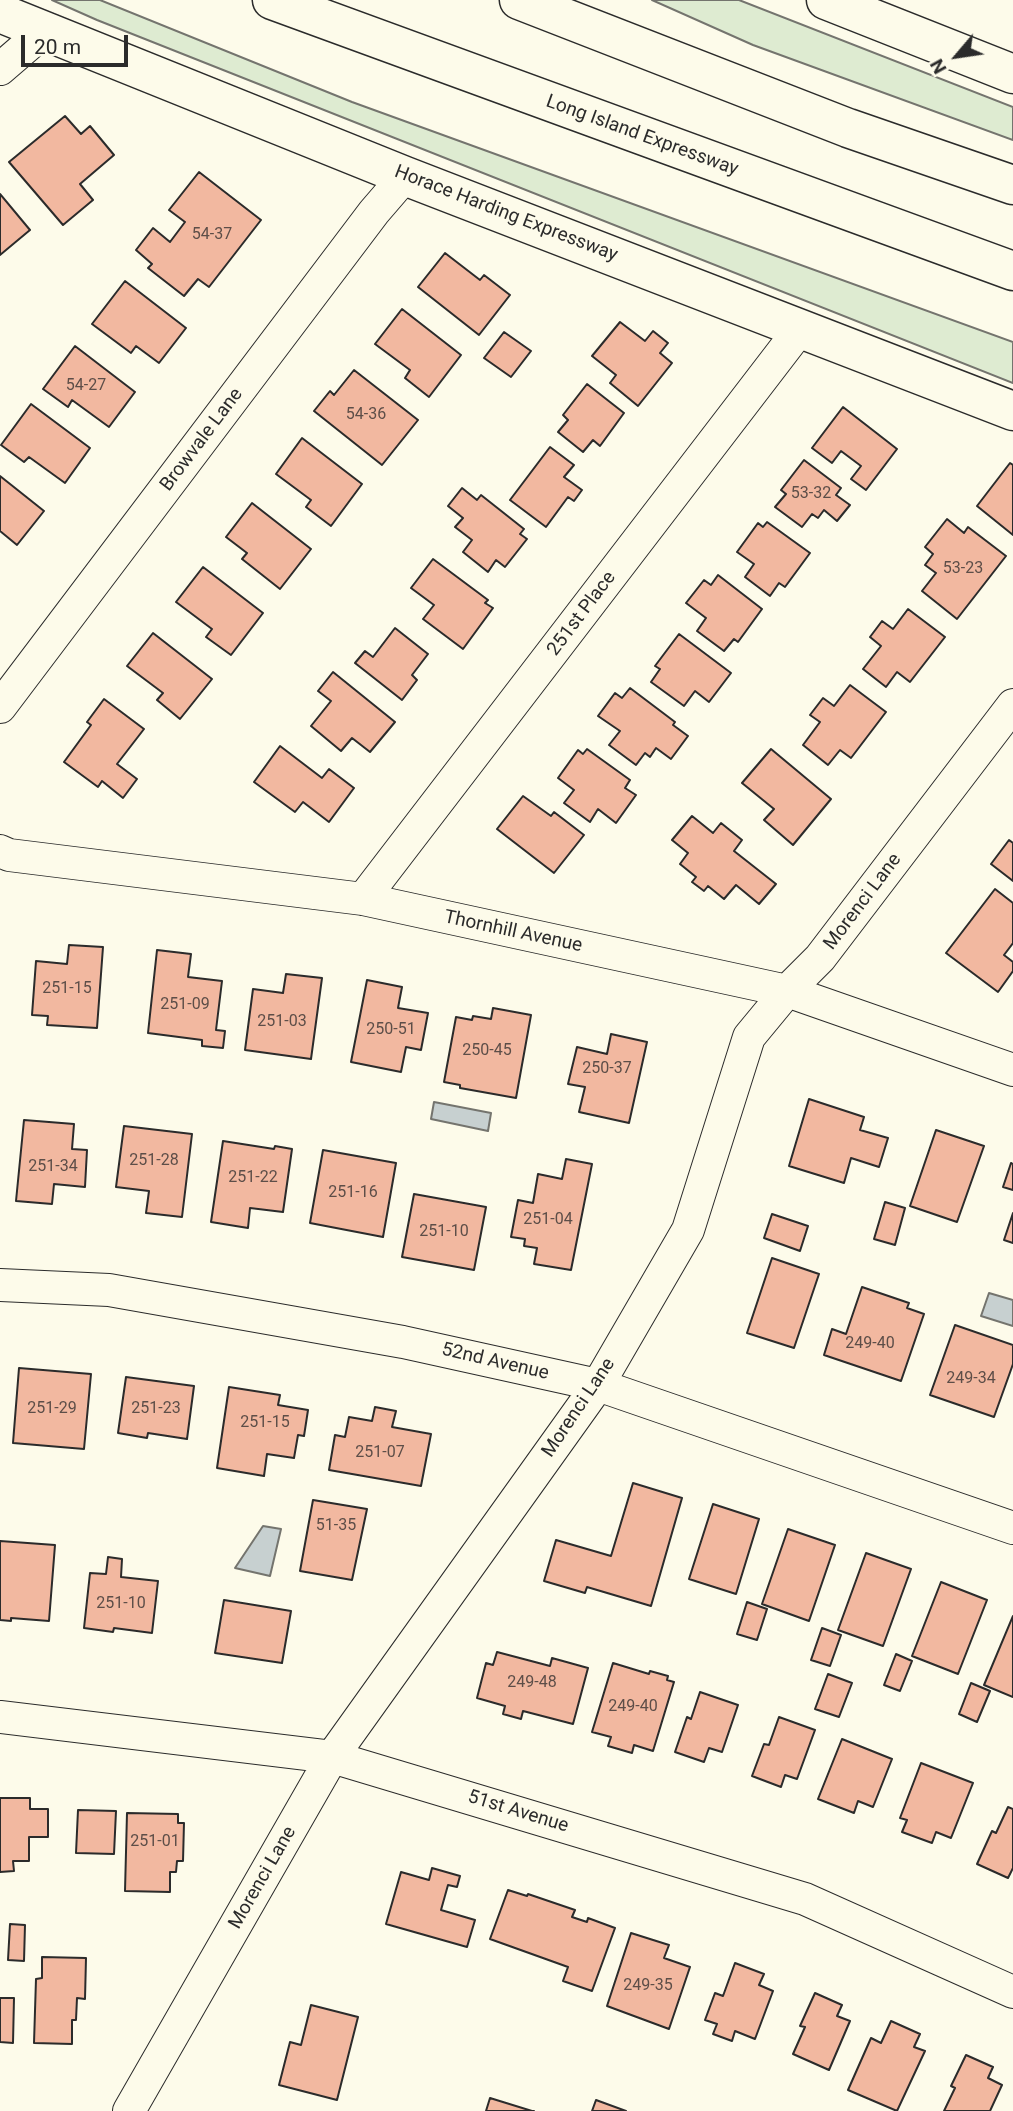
<!DOCTYPE html>
<style>
body{margin:0}
#map{position:relative;width:1013px;height:2111px;overflow:hidden;background:#fdfbea;font-family:Roboto,sans-serif}
canvas{display:block}
.north{position:absolute;left:922px;top:21px;width:70px;height:70px;-webkit-text-stroke:5px #fdfbea;paint-order:stroke;rotate:241deg;font-size:19px;font-weight:700;line-height:28px;text-align:center;color:#2b2b2b}
.north::after{content:'';display:block;margin:auto;width:24px;height:32px;background:#2b2b2b;clip-path:polygon(50% 0,100% 100%,50% 72%,0 100%)}
.scale{position:absolute;left:21px;top:35px;width:107px;height:32px;box-sizing:border-box;border:4px solid #2b2b2b;border-top:0;padding-left:9px;font-size:21px;line-height:24px;white-space:nowrap;color:#2b2b2b;-webkit-text-stroke:5px #fdfbea;paint-order:stroke}
</style>
<div id="map">
<canvas width="1013" height="2111"></canvas>
<div class="north">N</div>
<div class="scale">20 m</div>
</div>
<script>
const g = document.querySelector('canvas').getContext('2d');
g.lineJoin = 'round';
function fill(path, color) { g.fillStyle = color; g.fill(path, 'evenodd'); }
function strokePath(path, color, width, dash) { g.strokeStyle = color; g.lineWidth = width; g.lineCap = dash ? 'butt' : 'round'; g.setLineDash(dash || []); g.stroke(path); }
function drawText(font, color, halo, rows, align = 'center') {
  g.font = font + ' Roboto,sans-serif'; g.lineWidth = 5; g.setLineDash([]); g.textBaseline = 'middle'; g.strokeStyle = halo; g.fillStyle = color; for (const [text, x, y, turn = 0] of rows) {
    g.save(); g.translate(x, y); g.rotate((+turn || 0) * Math.PI / 180); g.textAlign = isNaN(turn) ? turn : align; if (halo) g.strokeText(text, 0, 0); g.fillText(text, 0, 0); g.restore();
  }
}
const green = new Path2D(`
 M52,0H100L352,102L1013,342V383L97,20Z
 M652,0H739L1013,107V140L753,45Z`);
fill(green, '#deebd1');
strokePath(green, '#74746e', 2);
const water = new Path2D(`
 M434,1102L491,1113L488,1131L431,1119Z
 M989,1293L1013,1300V1326L981,1316Z
 M263,1526L281,1529L270,1576L235,1568Z`);
fill(water, '#c7d0d0');
strokePath(water, '#74746e', 2);
const building = new Path2D(`
 M65,116L81,134L90,126L114,155L80,184L93,200L63,225L9,162Z
 M199,172L261,220L209,287L198,279L184,296L148,268L152,264L136,250L153,228L170,242L185,222L169,210Z
 M0,194L30,230L0,255Z
 M445,253L480,280L484,275L510,295L479,335L418,287Z
 M125,281L186,328L159,363L136,346L131,353L92,324Z
 M402,309L461,355L429,397L405,378L410,370L375,344Z
 M620,322L645,341L653,331L668,343L660,353L672,363L638,406L610,383L616,375L592,356Z
 M504,332L531,351L511,377L484,358Z
 M75,346L135,392L109,427L72,400L68,407L43,389Z
 M354,370L418,420L382,465L314,411L330,391L334,395Z
 M587,384L624,413L600,446L593,440L583,452L558,432L568,420L563,415Z
 M31,404L90,448L65,483L29,457L24,462L1,445Z
 M843,407L897,449L866,490L851,479L861,466L841,451L832,463L812,448Z
 M302,438L362,484L331,526L306,507L311,500L276,474Z
 M550,447L574,465L564,477L582,490L574,501L568,497L546,527L510,500Z
 M804,460L841,488L836,495L850,505L837,521L824,510L818,518L812,514L802,527L775,507L786,494L781,490Z
 M1010,463L1013,465V535L977,506Z
 M0,476L44,511L17,545L0,531Z
 M462,488L477,500L481,495L524,529L520,534L527,539L505,567L496,560L488,572L463,552L472,540L455,527L463,518L448,506Z
 M252,503L311,549L280,589L242,559L247,553L226,537Z
 M947,519L964,533L968,527L1006,556L957,619L922,591L936,573L925,565L933,554L925,547Z
 M767,522L810,553L785,587L779,583L770,596L745,577L754,564L737,552L758,523L763,527Z
 M433,559L488,600L485,603L493,608L463,649L423,619L434,605L411,588Z
 M203,567L263,613L231,655L206,637L212,629L176,602Z
 M718,575L762,609L738,642L734,639L724,651L697,631L706,618L686,603L704,580L711,585Z
 M908,609L945,637L910,682L897,672L886,687L863,669L881,646L870,637L882,621L893,629Z
 M395,628L428,654L412,675L417,680L402,700L355,663L365,651L373,657Z
 M153,633L212,679L180,719L157,700L163,693L127,666Z
 M679,634L731,673L709,702L695,691L684,706L651,682L660,669L655,666Z
 M333,672L395,722L370,752L352,738L341,751L311,726L331,701L318,691Z
 M850,685L886,712L851,758L840,750L828,765L803,745L820,722L810,715L823,698L834,706Z
 M630,688L675,722L673,725L688,736L671,759L656,748L650,757L645,753L636,765L609,745L620,731L598,716L615,693L622,698Z
 M104,699L144,729L117,764L137,779L123,798L102,781L98,787L64,762L91,725L87,722Z
 M280,746L322,778L329,769L354,788L329,822L303,802L295,812L254,782Z
 M587,749L630,780L625,788L636,795L616,823L598,809L590,822L564,803L574,790L558,778L578,750L583,754Z
 M771,749L831,799L793,845L764,820L774,809L742,783Z
 M523,796L551,816L554,812L584,835L554,873L497,829Z
 M692,816L713,833L721,823L742,840L734,851L776,884L759,904L736,885L724,899L708,886L704,891L692,882L696,877L680,864L688,853L672,840Z
 M1009,840L1013,843V881L991,864Z
 M995,889L1013,903V943L1004,955L1013,962V971L998,992L946,953Z
 M69,945L103,947L97,1028L47,1025L48,1016L32,1015L36,961L67,964Z
 M157,950L191,954L188,977L222,981L216,1030L225,1031L223,1048L202,1046V1040L148,1033Z
 M286,974L322,978L311,1059L245,1050L253,989L283,993Z
 M367,980L402,987L398,1008L428,1013L421,1050L406,1047L401,1072L351,1062Z
 M493,1008L531,1015L516,1098L460,1088V1085L444,1082L456,1017L472,1020L473,1016L491,1019Z
 M611,1034L647,1042L629,1123L579,1112L585,1087L568,1084L577,1047L607,1054Z
 M809,1099L864,1117L860,1130L888,1138L879,1167L851,1158L844,1183L789,1166Z
 M24,1120L74,1124L72,1149L87,1150L85,1187L54,1184L52,1204L16,1201Z
 M124,1126L192,1134L182,1217L146,1213L149,1191L116,1187Z
 M936,1130L984,1146L957,1222L910,1206Z
 M223,1141L274,1149L275,1146L292,1149L283,1212L250,1208L248,1228L211,1222Z
 M323,1150L396,1163L383,1237L310,1223Z
 M566,1159L592,1164L571,1270L534,1264L537,1248L524,1246L525,1239L511,1237L518,1200L533,1203L538,1174L562,1179Z
 M1011,1163L1013,1164V1190L1003,1187Z
 M414,1194L486,1207L474,1270L402,1257Z
 M885,1202L905,1208L895,1245L874,1239Z
 M1013,1213V1243L1004,1240Z
 M772,1214L808,1226L800,1251L764,1238Z
 M772,1258L819,1274L794,1348L747,1333Z
 M862,1287L909,1303L907,1308L924,1314L901,1381L824,1355L832,1329L846,1334Z
 M955,1325L1013,1345V1364L994,1417L930,1395Z
 M19,1368L91,1374L84,1449L13,1443Z
 M126,1377L194,1386L187,1439L148,1433L147,1438L118,1433Z
 M229,1387L280,1395L278,1405L308,1410L304,1436L298,1435L294,1458L267,1454L264,1476L217,1468Z
 M375,1407L396,1411L392,1427L431,1434L421,1486L329,1470L335,1435L345,1437L349,1417L372,1421Z
 M633,1483L682,1498L651,1606L587,1587L585,1593L544,1581L556,1540L611,1556Z
 M313,1500L367,1509L352,1580L300,1571Z
 M713,1504L759,1519L736,1594L689,1579Z
 M788,1529L835,1545L809,1621L762,1604Z
 M0,1541L55,1545L49,1621L11,1618V1621L0,1620Z
 M866,1553L911,1569L883,1646L838,1630Z
 M108,1557L122,1559L121,1577L158,1581L152,1633L114,1628L113,1632L84,1628L90,1573L106,1574Z
 M941,1582L987,1600L958,1674L912,1656Z
 M224,1600L291,1611L282,1663L215,1653Z
 M747,1602L767,1609L757,1640L737,1634Z
 M1013,1616V1697L984,1685Z
 M822,1628L841,1635L830,1666L811,1660Z
 M497,1652L550,1666L552,1658L588,1668L573,1724L523,1711L521,1719L503,1714L505,1706L477,1698L486,1663L493,1665Z
 M896,1654L912,1661L900,1691L884,1685Z
 M613,1663L649,1674L650,1671L668,1676L667,1680L674,1682L653,1751L634,1745L632,1753L608,1746L611,1737L592,1732Z
 M828,1674L852,1683L839,1717L815,1709Z
 M971,1683L990,1691L977,1722L959,1714Z
 M700,1692L738,1705L722,1752L709,1748L704,1762L675,1752L687,1717L691,1719Z
 M779,1717L815,1730L797,1779L785,1775L781,1787L752,1776L764,1744L769,1745Z
 M842,1739L892,1759L873,1807L858,1801L854,1813L818,1799Z
 M921,1763L973,1783L951,1838L936,1832L932,1843L902,1832L907,1820L900,1818Z
 M0,1798H30V1809H48V1837H29V1861H13L14,1871L0,1872Z
 M1008,1807L1013,1809V1868L1008,1878L977,1864L992,1831L996,1833Z
 M78,1810L116,1811L114,1854L76,1853Z
 M127,1813L178,1814V1823H184L183,1861H177L176,1872H170V1892L125,1891Z
 M432,1868L460,1876L457,1887L448,1885L441,1910L475,1920L467,1947L386,1924L401,1872L429,1880Z
 M508,1890L527,1896L528,1894L575,1910L572,1917L587,1922L588,1918L615,1928L592,1991L563,1981L568,1967L490,1939Z
 M10,1924L25,1925L24,1961L8,1960Z
 M631,1933L669,1945L664,1958L690,1967L669,2029L607,2006Z
 M42,1957L86,1958L85,1999L77,1998L76,2020H72V2044L34,2043L36,1979L42,1978Z
 M735,1963L764,1974L759,1985L773,1991L755,2039L735,2031L732,2041L713,2034L717,2024L705,2020L715,1993L723,1996Z
 M815,1993L842,2005L837,2016L850,2021L829,2070L793,2054L805,2027L800,2026Z
 M0,1998H14L13,2043L0,2042Z
 M311,2005L358,2017L337,2100L279,2085L290,2042L301,2045Z
 M891,2021L920,2034L914,2047L925,2051L897,2111L848,2090L871,2038L881,2043Z
 M966,2055L993,2067L988,2078L1002,2085L990,2111H944L955,2088L951,2086Z
 M490,2098L532,2111H534H486Z
 M596,2100L626,2111H592Z`);
fill(building, '#f2b8a0');
strokePath(building, '#2b2b2b', 2);
const minor = new Path2D(`
 M0,69L43,32
 M0,707L374,212L405,176
 M0,851L9,855L363,899L787,991L1013,1070
 M363,899L800,329
 M0,1285L109,1290L403,1342L598,1385L1013,1528
 M0,1717L332,1757L805,1899L1013,1992
 M129,2111L332,1757L598,1385L688,1230L749,1037L787,991L820,958L1013,705`);
const secondary = new Path2D(`
 M826,0L1013,74
 M0,13L405,176L1013,411`);
const motorway = new Path2D(`
 M272,0L1013,271
 M519,0L848,128L1013,185`);
strokePath(minor, '#2b2b2b', 34);
strokePath(secondary, '#2b2b2b', 41);
strokePath(motorway, '#2b2b2b', 41);
strokePath(minor, '#fdfbea', 32);
strokePath(secondary, '#fdfbea', 38);
strokePath(motorway, '#fdfbea', 38);
drawText('16px', '#5d4e48', null, [
 ["54-37",212,235],
 ["54-27",86,386],
 ["54-36",366,415],
 ["53-32",811,494],
 ["53-23",963,569],
 ["251-15",67,989],
 ["251-09",185,1005],
 ["251-03",282,1022],
 ["250-51",391,1030],
 ["250-45",487,1051],
 ["250-37",607,1069],
 ["251-28",154,1161],
 ["251-34",53,1167],
 ["251-22",253,1178],
 ["251-16",353,1193],
 ["251-04",548,1220],
 ["251-10",444,1232],
 ["249-40",870,1344],
 ["249-34",971,1379],
 ["251-29",52,1409],
 ["251-23",156,1409],
 ["251-15",265,1423],
 ["251-07",380,1453],
 ["51-35",336,1526],
 ["251-10",121,1604],
 ["249-48",532,1683],
 ["249-40",633,1707],
 ["251-01",155,1842],
 ["249-35",648,1986]
]);
drawText('19px', '#2b2b2b', '#fdfbea', [
 ["Long Island Expressway",642,136,20],
 ["Horace Harding Expressway",506,214,21],
 ["Browvale Lane",202,440,-53],
 ["251st Place",582,614,-53],
 ["Morenci Lane",863,902,-53],
 ["Thornhill Avenue",513,932,12],
 ["52nd Avenue",495,1362,13],
 ["Morenci Lane",579,1408,-56],
 ["51st Avenue",518,1812,17],
 ["Morenci Lane",263,1878,-60]
]);
</script>
